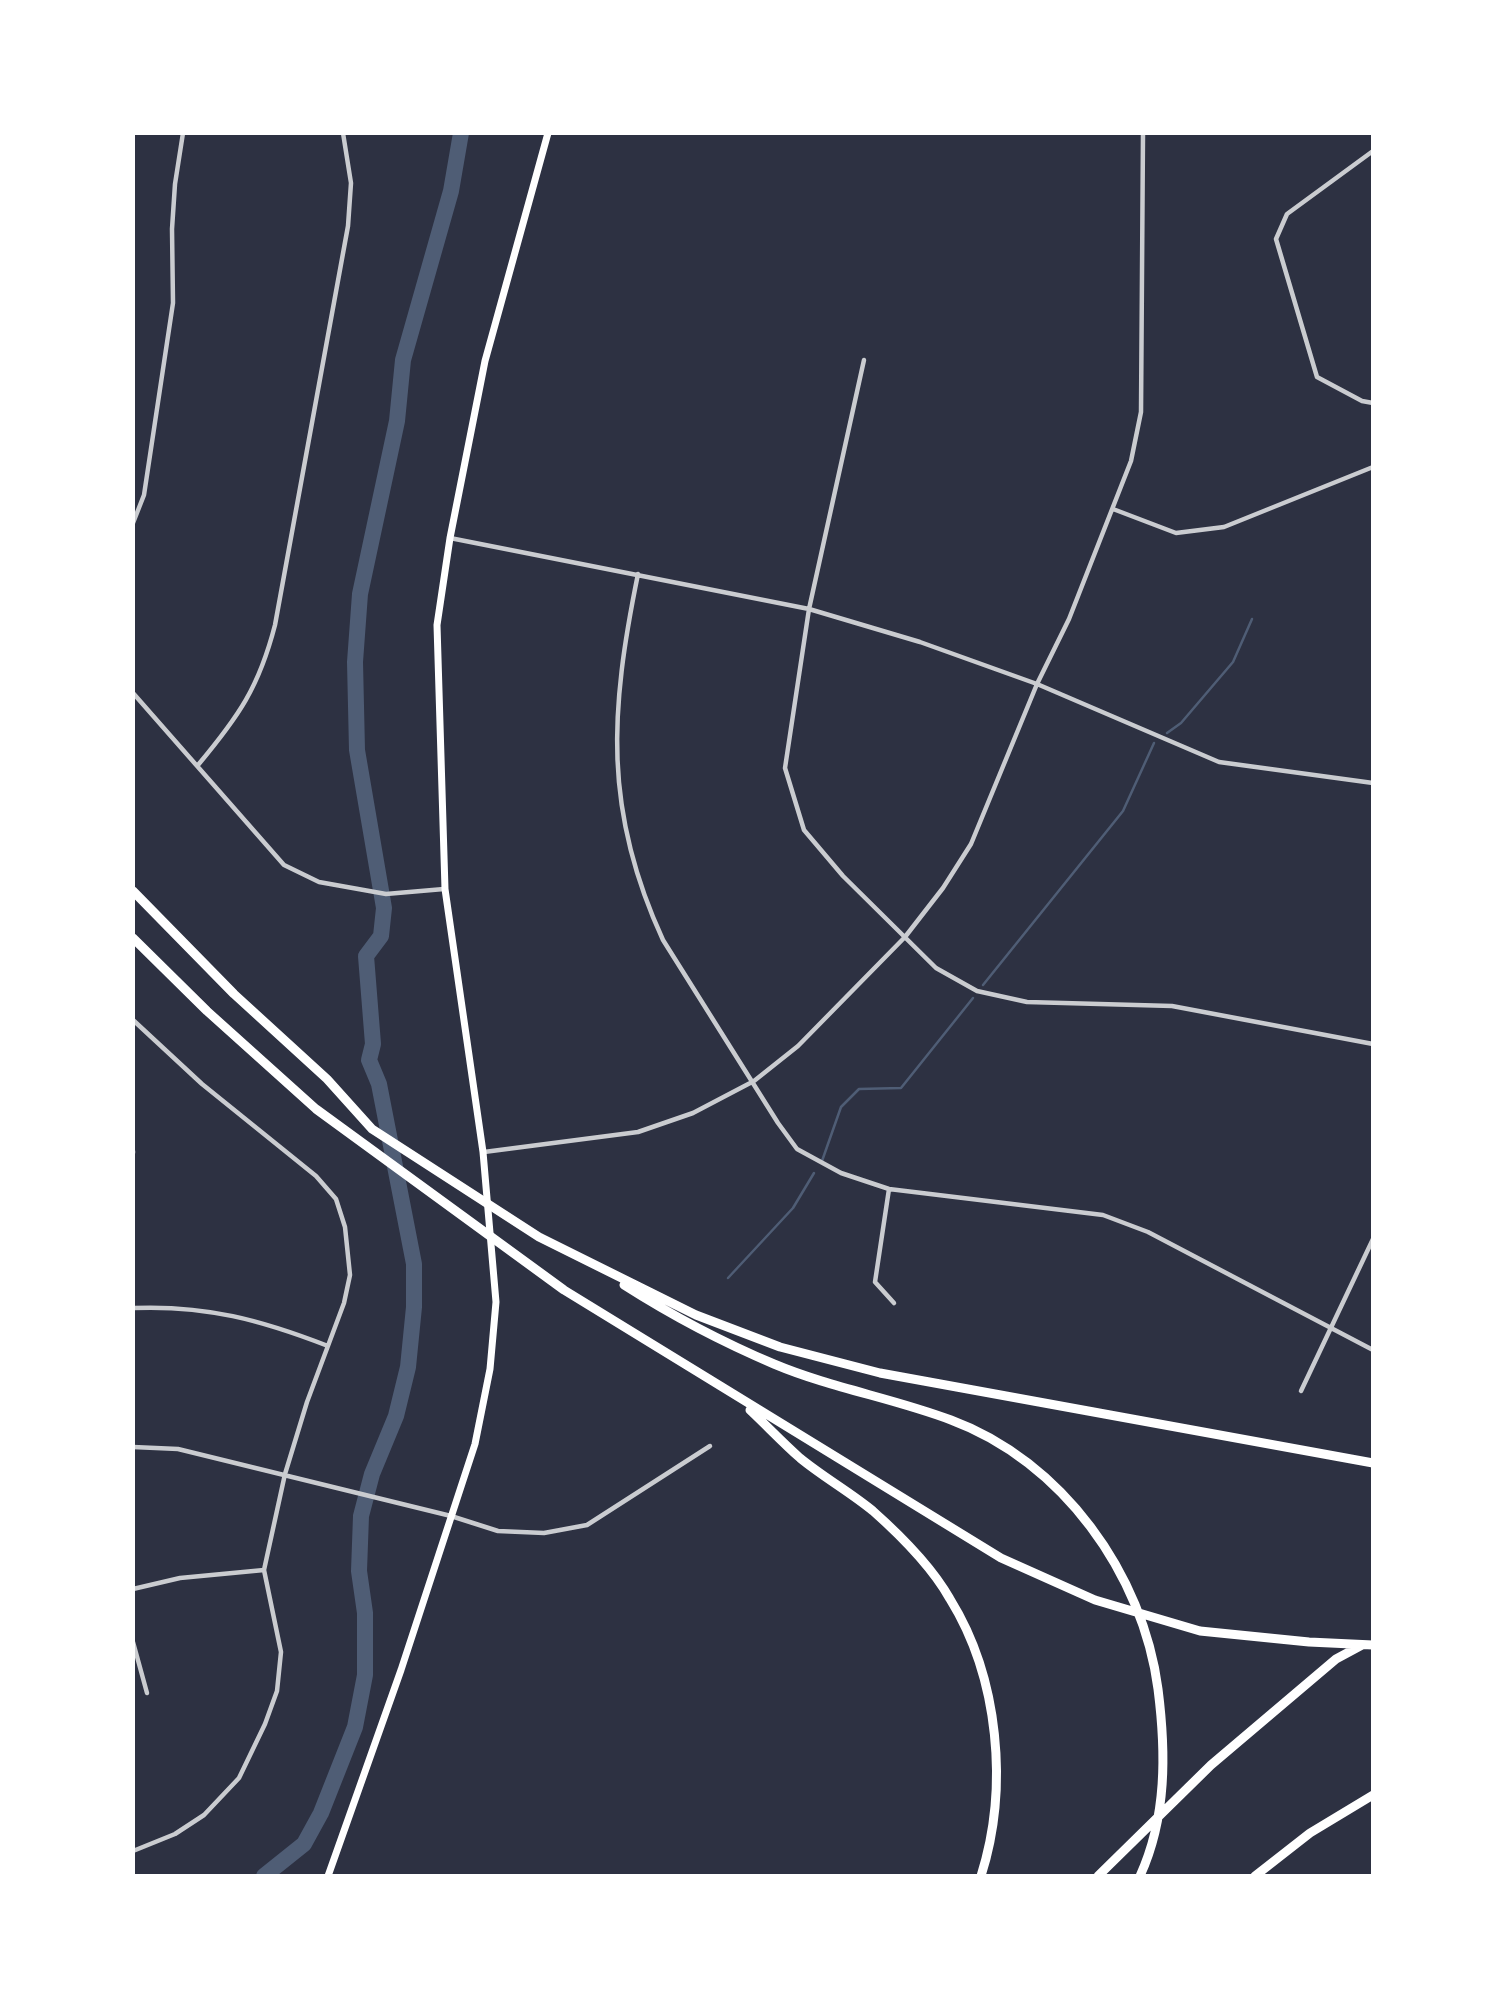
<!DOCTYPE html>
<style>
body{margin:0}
#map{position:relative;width:1506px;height:2009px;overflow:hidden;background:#2d3142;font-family:Barlow,sans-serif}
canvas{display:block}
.frame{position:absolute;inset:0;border:135px solid #fff;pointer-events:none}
</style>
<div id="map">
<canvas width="1506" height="2009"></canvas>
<div class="frame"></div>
</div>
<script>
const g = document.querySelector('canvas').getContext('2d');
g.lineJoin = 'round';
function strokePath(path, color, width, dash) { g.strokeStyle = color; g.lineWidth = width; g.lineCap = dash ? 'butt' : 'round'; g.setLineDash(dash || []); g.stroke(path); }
strokePath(new Path2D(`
 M1167,733L1181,723L1233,662L1252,619
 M983,985L1123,811L1154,743
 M822,1161L841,1107L859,1089L901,1088L973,998
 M728,1278L793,1208L814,1173`), '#4f5d75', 2.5);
strokePath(new Path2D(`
 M264,1876L304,1844L321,1813L355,1727L365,1675V1613L359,1571L361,1516L372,1474L396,1416L408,1367L414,1307V1264L379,1084L369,1060L373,1044L366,956L381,936L384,908L357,750L355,662L360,594L397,421L403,360L451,191L461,133`), '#4f5d75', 16);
strokePath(new Path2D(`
 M1373,151L1287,214L1276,239L1317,377L1362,401L1373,403
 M864,360L809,609L785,768L804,830L843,876L936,968L977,991L1027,1002L1172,1006L1373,1044
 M1113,509L1176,533L1224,527L1373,467
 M133,523L144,495L173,303L172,229L175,184L183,133
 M450,538L809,609L920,642L1037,684L1219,762L1373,783
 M638,574C610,711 603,810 663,940L778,1123L797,1149L841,1173L889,1189L1103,1215L1148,1232L1373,1350
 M133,693L284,865L319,882L386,894L444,889
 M198,765C239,716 259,687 275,625L348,226L351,183L343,133
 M133,1020L202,1084L316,1176L336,1199L345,1227L350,1275L344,1303L307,1402L285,1474L264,1570L281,1652L277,1691L265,1724L239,1778L204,1815L175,1834L133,1851
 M133,1151V1153
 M484,1152L638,1132L693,1113L754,1081L798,1046L905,937L943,888L971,844L1037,684L1069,619L1131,461L1141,412L1143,133
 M889,1189L875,1282L894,1303
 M133,1308C206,1305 261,1320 328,1346
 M1301,1391L1373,1239
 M133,1447L178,1449L451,1516L498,1531L544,1533L587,1525L710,1446
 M133,1589L180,1578L264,1570
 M133,1642L147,1693`), '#caccd0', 4.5);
strokePath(new Path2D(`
 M328,1876L401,1670L475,1444L490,1369L496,1302L483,1152L445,889L437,625L450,538L485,361L548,133`), '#fff', 7);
strokePath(new Path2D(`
 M133,891L234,994L327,1079L372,1129L539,1237L696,1315L780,1347L880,1373L1373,1463
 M133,938L207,1011L316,1109L564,1290L1001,1558L1095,1600L1200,1631L1309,1642L1373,1645
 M624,1285C671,1315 722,1342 774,1364C831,1388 893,1398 951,1420C1062,1461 1143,1574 1158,1689C1166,1752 1167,1817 1140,1876
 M750,1410C767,1426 783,1443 800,1458C823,1477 850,1492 873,1511C900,1535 932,1567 950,1599C999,1678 1009,1788 981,1876
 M1098,1876L1211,1765L1336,1659L1362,1645
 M1255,1876L1310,1833L1373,1795`), '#fff', 9);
</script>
